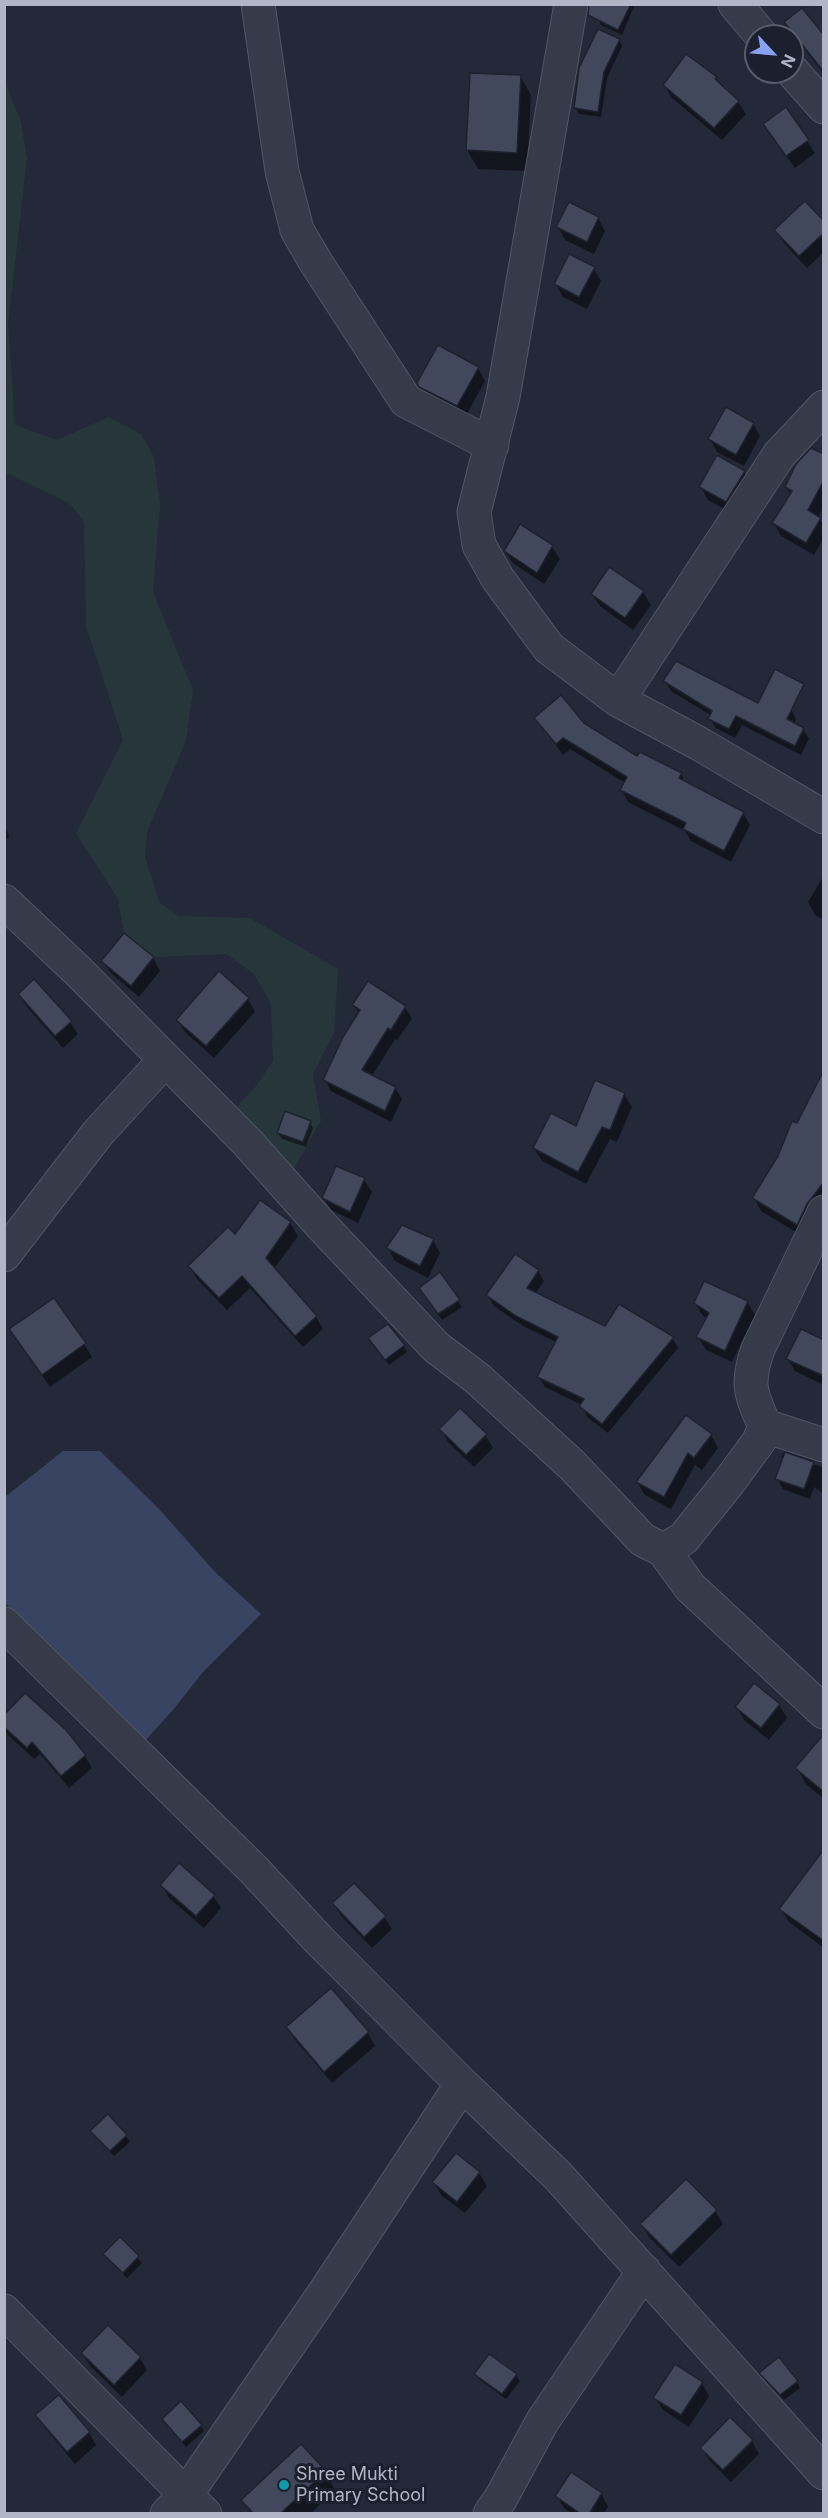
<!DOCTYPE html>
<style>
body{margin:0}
#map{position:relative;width:828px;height:2518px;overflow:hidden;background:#232939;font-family:Inter,sans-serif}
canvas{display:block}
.frame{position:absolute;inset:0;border:6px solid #b1b6c6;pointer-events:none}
.north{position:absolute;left:744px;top:24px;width:60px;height:60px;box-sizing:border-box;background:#1c202e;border:2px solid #585c6b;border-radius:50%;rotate:116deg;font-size:16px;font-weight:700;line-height:24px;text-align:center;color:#b1b6c6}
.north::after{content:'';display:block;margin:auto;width:21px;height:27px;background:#88a1f3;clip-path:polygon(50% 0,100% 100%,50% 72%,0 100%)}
</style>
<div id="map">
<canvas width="828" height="2518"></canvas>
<div class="frame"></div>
<div class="north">N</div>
</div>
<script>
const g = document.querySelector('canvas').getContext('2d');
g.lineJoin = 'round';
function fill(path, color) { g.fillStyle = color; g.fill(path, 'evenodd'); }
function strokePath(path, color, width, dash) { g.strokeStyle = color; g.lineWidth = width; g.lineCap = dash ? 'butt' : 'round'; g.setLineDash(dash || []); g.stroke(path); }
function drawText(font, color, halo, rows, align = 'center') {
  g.font = font + ' Inter,sans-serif'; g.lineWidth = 6; g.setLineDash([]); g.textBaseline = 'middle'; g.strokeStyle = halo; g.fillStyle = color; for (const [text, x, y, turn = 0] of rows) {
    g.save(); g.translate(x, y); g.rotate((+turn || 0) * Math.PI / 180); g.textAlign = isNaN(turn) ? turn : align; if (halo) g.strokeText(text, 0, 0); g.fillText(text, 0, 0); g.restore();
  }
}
fill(new Path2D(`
 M4,80L21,122L27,159L8,325L15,425L57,440L109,417L141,434L154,457L160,503L153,592L193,690L186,741L147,832L145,856L159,902L179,916L250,918L338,969L334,1033L313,1074L321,1121L293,1170L233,1111L256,1086L273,1061L271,1004L254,974L226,954L154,957L124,933L118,899L76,833L123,740L86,626L84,522L70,504L5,472Z`), '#26363b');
fill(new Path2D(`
 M63,1451H100L160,1510L214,1571L261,1614L203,1672L173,1710L143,1743L5,1603V1497Z`), '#394462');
fill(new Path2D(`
 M605,4H635L622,35L601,25L598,19Z
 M786,23L824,38V74L793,35Z
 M619,40L622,46L607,78L601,117L579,114L575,108Z
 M520,76L531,95L527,171L478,169L467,150Z
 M716,78L720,85L738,102L746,114L722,140L672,98L664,85Z
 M786,109L815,153L795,168L773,137Z
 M598,218L605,231L594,254L565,240L558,227Z
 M824,223V252L807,268L784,243L776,230Z
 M593,268L601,281L587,309L563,297L556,284Z
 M478,368L485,381L465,418L428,399L418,383Z
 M753,424L760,436L744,466L717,452L710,439Z
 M824,455V507L818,517L824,525V538L814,555L781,536L774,523L791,495L786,487Z
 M744,472L751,485L733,514L708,500L701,487Z
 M521,527L552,547L560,559L544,584L513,563L505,551Z
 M610,569L643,592L651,605L633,630L600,606L592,594Z
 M665,681L759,705L791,709L796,719L794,724L803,729L809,739L801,755L742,725L735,738L716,728L710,719L712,716L671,691Z
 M536,718L583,724L638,758L681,774L686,784L743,813L750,825L731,862L691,841L685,831L628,802L622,790L625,783L570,749L563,755Z
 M4,826L10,837L4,840Z
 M824,875V920L815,915L808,902Z
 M124,935L153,958L160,971L139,997L111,973L103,961Z
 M219,973L248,999L255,1012L214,1058L185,1032L178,1020Z
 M368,983L405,1007L412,1019L397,1040L395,1039L372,1076L395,1088L402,1099L391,1122L331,1091L325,1080L359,1014L354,1005Z
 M19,994L70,1022L78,1034L63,1048L27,1007Z
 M824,1085V1202L804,1237L761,1211L754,1198Z
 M624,1094L632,1107L617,1142L610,1139L586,1184L542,1161L534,1148L577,1128Z
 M310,1122L313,1128L306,1147L282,1139L278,1133Z
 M337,1168L364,1180L372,1192L358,1223L331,1210L324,1198Z
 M260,1202L290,1223L298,1236L274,1269L316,1317L323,1329L303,1347L250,1288L227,1310L197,1279L190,1267L235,1237Z
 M433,1240L440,1253L428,1278L395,1261L388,1248Z
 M538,1271L544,1281L535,1294L606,1328L672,1338L678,1348L608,1433L587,1417L582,1405L545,1387L539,1377L556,1342L523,1326L494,1306L488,1295Z
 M439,1274L462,1307L442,1320L424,1294Z
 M747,1302L755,1315L732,1362L706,1350L698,1337L708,1319L703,1316L695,1303Z
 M11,1330L84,1344L92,1357L50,1387Z
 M824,1342V1385L795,1371L788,1359Z
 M374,1345L403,1346L407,1352L389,1365Z
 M441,1429L485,1435L493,1448L474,1467L448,1442Z
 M711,1435L718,1448L702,1470L695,1465L671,1509L645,1495L637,1482Z
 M783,1453L824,1468V1494L814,1487L810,1499L783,1489L777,1479L784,1461L781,1457Z
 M754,1685L779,1705L787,1718L769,1740L744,1720L737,1707Z
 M4,1717L85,1756L92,1768L69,1788L40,1754L34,1759L8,1735L4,1729Z
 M824,1736V1799L806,1784L797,1768Z
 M824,1877V1948L789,1922L781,1909Z
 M162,1885L213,1896L221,1908L204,1928L169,1898Z
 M334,1904L384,1917L392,1929L372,1948L341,1916Z
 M331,1990L368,2033L375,2046L332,2083L295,2040L288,2027Z
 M92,2131L126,2136L130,2142L114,2156Z
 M456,2155L479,2173L487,2186L465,2213L441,2195L434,2182Z
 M715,2211L723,2224L679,2267L649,2237L642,2224Z
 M120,2239L142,2263L127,2278L104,2254Z
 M83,2354L140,2358L147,2370L122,2397L90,2366Z
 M476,2374L516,2375L520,2381L506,2399L480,2380Z
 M764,2379L797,2382L800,2388L784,2400Z
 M702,2383L709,2396L689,2427L663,2410L655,2398Z
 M59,2397L89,2433L96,2445L75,2464L45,2428L37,2415Z
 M164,2419L201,2426L204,2431L186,2447Z
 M752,2441L759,2454L731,2482L709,2460L702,2448Z
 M325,2471L335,2490L310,2514H251L243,2500Z
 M601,2494L608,2506L604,2514H572L564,2508L557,2496Z`), '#0007');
const building = new Path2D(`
 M589,4H631L618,30L588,15Z
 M802,8L824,35V72L784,22Z
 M598,29L620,39L604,72L598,112L574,108L579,68Z
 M686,54L717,77L715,79L739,101L714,128L663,85Z
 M470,73L521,75L517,153L466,150Z
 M786,107L809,140L786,156L763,124Z
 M805,201L824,221V233L799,256L774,230Z
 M569,202L599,217L587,242L556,227Z
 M569,254L595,267L579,297L554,284Z
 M438,345L479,367L457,406L419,387L417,383Z
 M726,407L754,423L736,455L708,439Z
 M811,448L824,454V480L808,510L821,518L806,543L772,523L792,491L785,487L796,464Z
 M717,455L745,471L726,502L699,487Z
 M520,524L553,545L537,573L504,551Z
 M609,567L644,591L625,618L591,594Z
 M676,661L758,703L775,669L804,684L787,719L804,728L795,746L736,716L729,729L708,719L712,711L663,681Z
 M561,695L584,723L637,756L640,752L682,773L679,778L744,812L724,851L683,829L686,823L620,790L627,777L563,738L556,744L534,718Z
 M124,933L154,957L131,986L101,961Z
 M219,971L249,998L206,1046L176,1020Z
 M34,979L72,1021L55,1036L18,994Z
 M368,981L406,1006L391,1030L388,1028L362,1070L396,1087L385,1111L323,1080L343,1037L360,1010L352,1005Z
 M824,1070V1182L807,1204L797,1225L752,1198L778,1156L792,1121L797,1123Z
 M595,1080L625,1093L610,1130L602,1127L578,1172L533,1148L551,1113L576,1126Z
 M285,1111L311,1121L303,1142L277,1133Z
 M336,1166L365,1178L350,1212L322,1198Z
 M260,1200L291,1222L266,1258L317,1316L295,1336L242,1276L219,1298L188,1266L228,1227L235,1234Z
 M402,1225L434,1239L420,1266L386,1248Z
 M515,1254L539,1270L527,1288L605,1326L619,1304L674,1337L602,1424L579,1406L584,1399L537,1377L558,1337L516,1316L486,1295Z
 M440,1272L460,1300L438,1314L419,1288Z
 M704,1281L748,1301L725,1351L696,1337L709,1313L694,1303Z
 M54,1298L86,1343L42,1375L9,1329Z
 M388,1324L405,1345L385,1360L368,1338Z
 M801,1329L824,1340V1376L786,1359Z
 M460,1408L487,1434L466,1455L439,1429Z
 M686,1415L712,1434L694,1458L688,1453L664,1497L636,1482Z
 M785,1452L814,1462L804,1489L775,1479Z
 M754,1683L780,1704L761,1728L735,1707Z
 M25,1693L66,1730L86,1755L61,1776L32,1742L27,1748L4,1727V1715Z
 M824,1734V1792L795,1768Z
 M824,1849V1941L779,1909Z
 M179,1863L215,1895L196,1916L160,1885Z
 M354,1883L386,1916L364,1937L332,1903Z
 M331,1988L369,2032L324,2072L286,2027Z
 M108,2114L127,2135L110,2151L90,2131Z
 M456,2153L480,2172L457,2202L432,2182Z
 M686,2179L717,2210L671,2255L640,2224Z
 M120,2237L139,2256L123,2273L103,2254Z
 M108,2325L141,2357L114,2385L81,2353Z
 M489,2354L517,2374L502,2394L474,2374Z
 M779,2357L798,2381L780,2395L759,2373Z
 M675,2364L703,2382L681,2415L653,2398Z
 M59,2395L90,2432L67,2452L35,2415Z
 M181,2401L202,2425L182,2442L162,2419Z
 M730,2417L753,2440L723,2470L700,2448Z
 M301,2444L326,2471L280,2514H254L241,2500Z
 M571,2472L602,2493L589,2514H581L555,2496Z`);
fill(building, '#42485b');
strokePath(building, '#1d2230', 1.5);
const minor = new Path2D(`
 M258,4L282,171L297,230L315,261L406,401L492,445
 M571,4L503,397L474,512L479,545L498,579L549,648L618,700L698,743L824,817
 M735,4L762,36
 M792,71L824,107
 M618,700L779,455L824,407
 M4,901L79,972L247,1142L322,1226L436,1347L478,1379L572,1465L643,1540L663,1550L690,1587L824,1712
 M4,1255L98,1133L165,1060
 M765,1426L824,1445
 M663,1550L683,1539L729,1482L759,1441L765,1426C750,1393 746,1383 758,1349L824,1212
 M4,1624L254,1870L318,1939L462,2084L558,2176L824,2473
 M4,2311L205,2514
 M167,2514L187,2493L325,2292L462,2084
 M490,2514L501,2498L542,2422L644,2271`);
strokePath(minor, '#515664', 35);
strokePath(minor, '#363b4a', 33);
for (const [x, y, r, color] of [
 [284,2485,6,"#0f9aa8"]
]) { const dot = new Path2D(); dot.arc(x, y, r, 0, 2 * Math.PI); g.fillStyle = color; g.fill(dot); strokePath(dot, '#1c202e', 2); }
drawText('18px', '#b1b6c6', '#1c202e', [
 ["Shree Mukti",296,2475],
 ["Primary School",296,2496]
], 'left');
</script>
